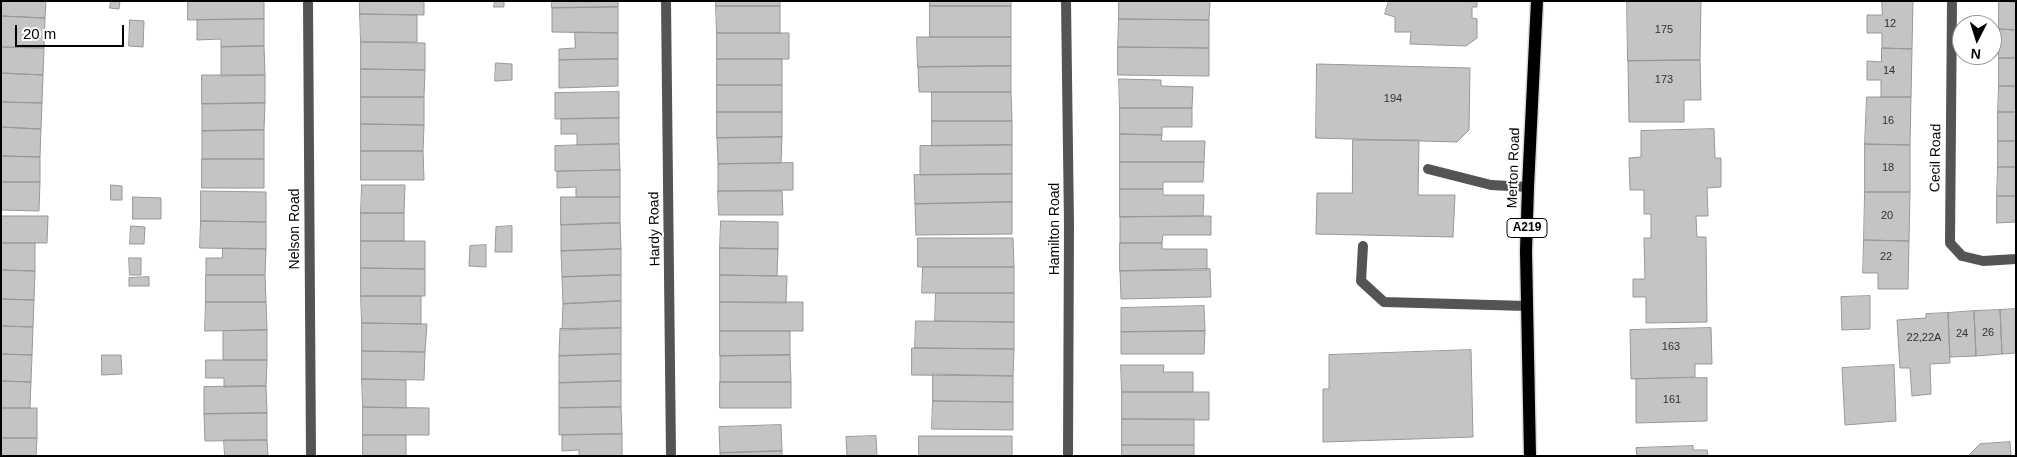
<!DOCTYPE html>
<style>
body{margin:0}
#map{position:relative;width:2017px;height:457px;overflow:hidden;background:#fff;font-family:Helvetica,sans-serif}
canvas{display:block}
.frame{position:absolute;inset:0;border:2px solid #000;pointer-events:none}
.north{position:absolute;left:1952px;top:15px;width:50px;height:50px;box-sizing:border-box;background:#fff;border:1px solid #999;border-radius:50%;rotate:185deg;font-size:14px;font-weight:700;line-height:20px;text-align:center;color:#000}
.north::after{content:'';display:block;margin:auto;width:18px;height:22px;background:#000;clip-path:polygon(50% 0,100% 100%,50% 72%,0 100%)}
.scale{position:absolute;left:15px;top:25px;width:109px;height:22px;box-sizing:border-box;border:2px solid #000;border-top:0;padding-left:6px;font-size:15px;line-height:18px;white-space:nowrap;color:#000;-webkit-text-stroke:4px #fff;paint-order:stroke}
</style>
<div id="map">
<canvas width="2017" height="457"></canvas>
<div class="frame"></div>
<div class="north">N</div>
<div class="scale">20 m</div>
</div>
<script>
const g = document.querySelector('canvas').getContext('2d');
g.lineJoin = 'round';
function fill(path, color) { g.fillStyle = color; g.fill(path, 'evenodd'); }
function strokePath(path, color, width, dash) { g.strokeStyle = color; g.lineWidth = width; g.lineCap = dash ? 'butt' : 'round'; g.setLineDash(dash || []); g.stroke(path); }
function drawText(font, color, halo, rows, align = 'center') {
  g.font = font + ' Helvetica,sans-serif'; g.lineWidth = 4; g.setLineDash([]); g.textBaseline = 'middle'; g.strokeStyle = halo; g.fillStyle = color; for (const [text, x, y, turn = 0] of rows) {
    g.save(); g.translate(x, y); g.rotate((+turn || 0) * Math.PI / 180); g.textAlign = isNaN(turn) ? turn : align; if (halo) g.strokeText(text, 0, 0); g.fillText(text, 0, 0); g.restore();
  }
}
const building = new Path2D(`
 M1,1H46L45,18L1,16Z
 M111,1H120L119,9L110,8Z
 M188,1H264V19L188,20Z
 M360,1H424V15L360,14Z
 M495,1H504V7H494Z
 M552,1H618V7L552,8Z
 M716,1H780V6H716Z
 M930,1H1011V6H930Z
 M1119,1H1210L1209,20L1119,19Z
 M1389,1H1477V7H1472V18L1477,19V38L1466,46L1410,44L1411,32H1395V17L1385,14Z
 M1627,1H1701L1700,60L1628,61Z
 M1882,1H1913L1912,49L1882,48V33H1867V15H1882Z
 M1999,1L2016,2V30L1999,29Z
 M716,6H780V33H717Z
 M930,6H1011V37H930Z
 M618,7V33L552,32V8Z
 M360,14L417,15V42H361Z
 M1,16L45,18L44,48L1,47Z
 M264,19V46L221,47V39L197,40V20Z
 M1119,19L1209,20V48L1118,47Z
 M130,20L144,21L143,47L129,46Z
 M1999,29L2016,30V58H1999Z
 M575,32L618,33V59L559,60V49L575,48Z
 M717,33H789V59H717Z
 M917,37H1011V66L918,67Z
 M361,42L425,43V70L361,69Z
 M264,46L265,75L221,76V47Z
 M1,47L44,48L43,75L1,73Z
 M1118,47L1209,48V76L1118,75Z
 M1882,48L1912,49L1911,97H1881V80H1867V61L1881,62Z
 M1999,58H2016V86H1999Z
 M618,59V86L559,88V60Z
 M717,59H782V85H717Z
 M1700,60L1701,100H1684V122H1629L1628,61Z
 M496,63L512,64V80L495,81Z
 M1317,64L1470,68L1469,130L1457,142L1316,138Z
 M1011,66V92H919L918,67Z
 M361,69L425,70L424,97H361Z
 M1,73L43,75L42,103L1,102Z
 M202,75H265V103L202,104Z
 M1119,79L1161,80V86L1193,87L1192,108H1120Z
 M717,85H782V112H717Z
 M1999,86H2016V112H1998Z
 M619,92V118L555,119V93Z
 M932,92H1011L1012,121H932Z
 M361,97H424V125L361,124Z
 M1867,97H1911L1910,145L1865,144Z
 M1,102L42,103L41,129L1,127Z
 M265,103L264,130L202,131V104Z
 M1120,108H1192V127H1162V135L1120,134Z
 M717,112H782V137L717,138Z
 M1998,112H2016V141H1998Z
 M619,118V144L577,145V134H561V119Z
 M932,121H1012V145L932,146Z
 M361,124L424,125L423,151H361Z
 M1,127L41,129L40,157L1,156Z
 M1714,129L1715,158H1721V187L1707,188L1708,216H1696L1697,237H1706L1707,322L1646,323V297H1633V279H1645L1644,238H1651V214H1644V190H1630L1629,158L1641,157V131Z
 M264,130V159H202V131Z
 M1120,134L1162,135L1161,141H1205L1204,162H1120Z
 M782,137L781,163L718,164L717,138Z
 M1353,140H1419L1418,195H1455L1453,237L1316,234L1317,193H1352Z
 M1998,141H2016V167H1998Z
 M619,144L620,170L555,171V146Z
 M1865,144L1910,145V192H1865Z
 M1012,145V174L920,175V146Z
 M361,151H423L424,180H361Z
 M1,156L40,157V182H1Z
 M202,159H264V188H202Z
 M1120,162H1204L1203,182H1163V189H1120Z
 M793,163V190L718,191V164Z
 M1998,167H2016V196H1997Z
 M620,170V197H576V187L557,188V172Z
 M1012,174V202L915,204L914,175Z
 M1,182H40L39,211L1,210Z
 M111,185L122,186V200H111Z
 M362,185H405L404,213H361Z
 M1120,189H1163V195H1204L1203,216L1120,217Z
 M201,191L266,192V222L201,221Z
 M718,191H782L783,215H719Z
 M1865,192H1910L1909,241L1864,240Z
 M1997,196H2016V222L1997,223Z
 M133,197L161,198V219H133Z
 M561,197H620V223L561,225Z
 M1012,202V234L916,235L915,204Z
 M361,213H404V241H361Z
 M1,216H48L47,243H1Z
 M1203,216H1211V235H1163L1162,243H1120V217Z
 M201,221L266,222V249L200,248Z
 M721,221L778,222V249L720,248Z
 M620,223L621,249L561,251V225Z
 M131,226L145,227L144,244H130Z
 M512,226V252H495L496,227Z
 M918,238H1013L1014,267H918Z
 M1864,240L1909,241L1908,289H1878V273H1863Z
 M361,241H425V269L361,268Z
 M1,243H35V271L1,270Z
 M1120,243H1162V249H1207V270L1120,271Z
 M486,245V267L469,266L470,246Z
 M223,248L266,249L265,275H206V258H222Z
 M720,248L778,249L777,276L720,275Z
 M621,249V275L562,277L561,251Z
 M129,258H141V275H130Z
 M923,267H1014V293H922Z
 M361,268L425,269V296H361Z
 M1210,269L1211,297L1121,299L1120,271Z
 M1,270L35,271L34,300L1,299Z
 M206,275H265L266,302H206Z
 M621,275V301L563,304L562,277Z
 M720,275L787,276L786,303L720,302Z
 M149,277V286H129V278Z
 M936,293H1014V322L935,321Z
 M361,296H421V324L362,323Z
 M1870,296V329L1842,330L1841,297Z
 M1,299L34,300L33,327L1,326Z
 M621,301V328L562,330L563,304Z
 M206,302H266L267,330L205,331Z
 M720,302H803V331H720Z
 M1204,306L1205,331L1121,332V308Z
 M2016,309V353L2002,354L2000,310Z
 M2000,310L2002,354L1976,356L1974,311Z
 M1974,311L1976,356L1950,357L1948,313Z
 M1948,313L1950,363L1930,364L1931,394L1912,396L1910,368H1900L1897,320L1926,318V314Z
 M916,321L1014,322V349L915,348Z
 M362,323L427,324L425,352L362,351Z
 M1,326L33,327L32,355L1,354Z
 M621,328V354L559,356L560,329Z
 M1711,328L1712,364H1695V377L1631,379L1630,330Z
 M267,330V360H223V331Z
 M720,331H790V355L720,356Z
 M1205,331L1204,354H1121V332Z
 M912,348L1014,349L1013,376L912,375Z
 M1471,350L1473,437L1323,442V389H1329V355Z
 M362,351L425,352L424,380L362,379Z
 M1,354L32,355L31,382L1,381Z
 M621,354V381L559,383V356Z
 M102,355H121L122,374L102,375Z
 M790,355L791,382H720V356Z
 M206,360H267L266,386L224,387V378H206Z
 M1121,365H1164L1163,372H1193V392H1122Z
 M1894,365L1896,421L1845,425L1842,368Z
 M933,374L1013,376V402L933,401Z
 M1707,378V421L1636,423V379Z
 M362,379L406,380V408L363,407Z
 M1,381L31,382L30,408H1Z
 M621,381V407L559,408V383Z
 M720,382H791V408H720Z
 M266,386L267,413L204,414V387Z
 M1122,392H1209V420L1122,419Z
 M933,401L1013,402V430L932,429Z
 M363,407L429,408V435H363Z
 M621,407L622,434L559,435V408Z
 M1,408H37V438H1Z
 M267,413V440L205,441L204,414Z
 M1122,419H1194V445H1122Z
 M781,425L782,451L720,453L719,427Z
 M622,434V456H579V450L562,451V435Z
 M363,435H406V456H363Z
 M876,436L877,456H847L846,437Z
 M919,436H1012V456H919Z
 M1,438H37L36,456H1Z
 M224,440H267L268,456H225Z
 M2010,442L2011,456H1968L1980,444Z
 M1122,445H1194V456H1122Z
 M1693,446V450H1707L1708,456H1637L1636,448Z
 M782,451V456H720V453Z`);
fill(building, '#c4c4c4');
strokePath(building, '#989898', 1);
const primary = new Path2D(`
 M1530,456L1526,251L1528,187L1537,1`);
strokePath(primary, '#dbdbdb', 15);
strokePath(new Path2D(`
 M1428,169L1491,185L1528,187
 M1363,246L1361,281L1384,302L1527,306`), '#545454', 10);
strokePath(new Path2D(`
 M308,1L311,456
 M666,1L671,456
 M1066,1L1069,225L1068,456
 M1952,1L1950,243L1962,256L1983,261L2016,259`), '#545454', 10);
strokePath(primary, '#000', 12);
drawText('11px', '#313131', null, [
 ["12",1890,24],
 ["175",1664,30],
 ["14",1889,71],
 ["173",1664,80],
 ["194",1393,99],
 ["16",1888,121],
 ["18",1888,168],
 ["20",1887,216],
 ["22",1886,257],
 ["26",1988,333],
 ["24",1962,334],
 ["22,22A",1924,338],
 ["163",1671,347],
 ["161",1672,400]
]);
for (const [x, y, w] of [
 [1527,228,40]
]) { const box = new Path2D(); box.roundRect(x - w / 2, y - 9.5, w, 19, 4); g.fillStyle = '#fff'; g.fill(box); strokePath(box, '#000', 1); }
drawText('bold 12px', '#000', null, [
 ["A219",1527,228]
]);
drawText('14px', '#000', '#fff', [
 ["Cecil Road",1936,158,-89],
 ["Merton Road",1514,168,-88],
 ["Nelson Road",295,229,-90],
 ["Hardy Road",655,229,-91],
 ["Hamilton Road",1055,229,-90]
]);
</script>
